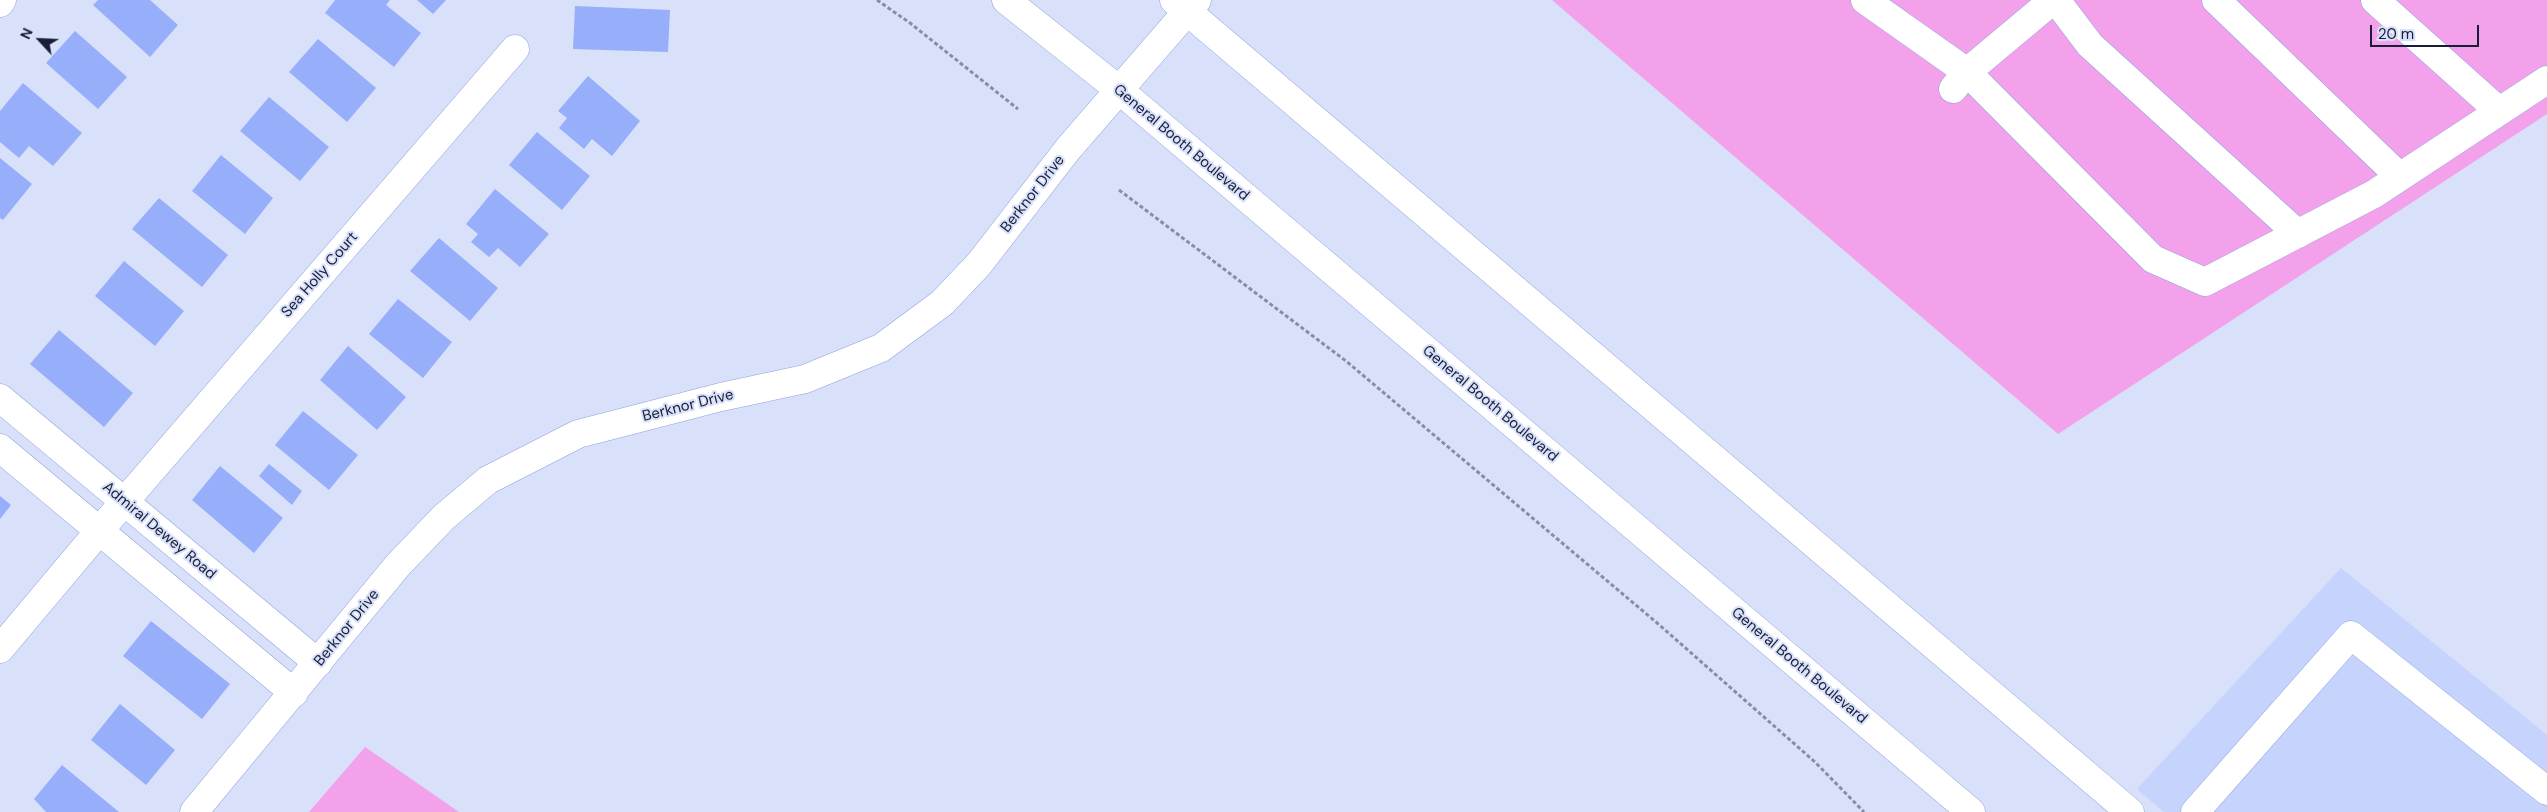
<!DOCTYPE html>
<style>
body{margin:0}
#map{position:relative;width:2547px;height:812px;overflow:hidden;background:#d8e0fa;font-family:"DM Sans",sans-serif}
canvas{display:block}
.north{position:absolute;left:15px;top:15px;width:50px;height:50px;-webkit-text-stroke:4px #d8e0fa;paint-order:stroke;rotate:295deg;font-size:14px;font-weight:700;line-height:20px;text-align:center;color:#171e35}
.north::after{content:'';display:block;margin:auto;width:18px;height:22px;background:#171e35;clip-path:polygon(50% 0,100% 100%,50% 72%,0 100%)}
.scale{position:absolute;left:2370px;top:25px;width:109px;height:22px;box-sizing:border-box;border:2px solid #171e35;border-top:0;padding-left:6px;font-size:15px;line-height:18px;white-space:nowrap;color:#171e35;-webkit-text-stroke:4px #d8e0fa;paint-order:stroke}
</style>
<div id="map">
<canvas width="2547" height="812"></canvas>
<div class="north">N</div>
<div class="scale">20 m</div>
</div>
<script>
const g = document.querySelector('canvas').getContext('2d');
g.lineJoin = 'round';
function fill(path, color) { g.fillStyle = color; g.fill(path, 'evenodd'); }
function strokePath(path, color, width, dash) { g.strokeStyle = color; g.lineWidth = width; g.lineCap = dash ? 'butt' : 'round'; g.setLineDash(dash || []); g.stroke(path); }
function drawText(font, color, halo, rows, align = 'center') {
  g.font = font + ' "DM Sans",sans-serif'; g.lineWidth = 4; g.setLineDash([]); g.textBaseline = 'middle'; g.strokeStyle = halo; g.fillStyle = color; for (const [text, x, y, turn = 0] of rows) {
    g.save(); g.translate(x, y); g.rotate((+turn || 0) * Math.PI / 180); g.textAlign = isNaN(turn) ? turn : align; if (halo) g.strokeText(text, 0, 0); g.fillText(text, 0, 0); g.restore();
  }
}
fill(new Path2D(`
 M2341,568L2547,735V812H2164L2137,789Z`), '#c5d3fd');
fill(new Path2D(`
 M1552,0H2547V114L2058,434Z
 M365,747L459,812H309Z`), '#f3a1ea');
fill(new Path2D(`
 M98,0H150L178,25L150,57L93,5Z
 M335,0H390L386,5L421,33L394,67L325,13Z
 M417,0H446L433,14Z
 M575,6L670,10L668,52L573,49Z
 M75,31L127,77L98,109L46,63Z
 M318,39L376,88L347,122L289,72Z
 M588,76L640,121L612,156L592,139L584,149L559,128L567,118L558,111Z
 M23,83L82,133L53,166L29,146L19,158L0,142V111Z
 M269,97L329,147L300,181L240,131Z
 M537,132L590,176L562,210L509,165Z
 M221,155L273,198L245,234L192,191Z
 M0,158L32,184L3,220L0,218Z
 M495,189L549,234L520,267L498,248L489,257L471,242L478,234L466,224Z
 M159,198L228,255L202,287L132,229Z
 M439,238L498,288L470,321L410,271Z
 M124,261L184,311L155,346L95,296Z
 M398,299L452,342L423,378L369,334Z
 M59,330L133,393L104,427L30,364Z
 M348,346L406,397L377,430L320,380Z
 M303,411L358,455L329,490L275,445Z
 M269,464L302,491L292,505L259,476Z
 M220,466L283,518L254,553L192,500Z
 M0,496L11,505L0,519Z
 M151,621L230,684L202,719L123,656Z
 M120,704L175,750L146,785L91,740Z
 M62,765L119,812H46L34,799Z`), '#97aefb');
const minor = new Path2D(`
 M1865,0L1967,72L2153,259L2205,282L2374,194L2547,80
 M2056,0L2090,45L2298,234
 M2216,0L2400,177
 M2375,0L2499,111
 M0,3L2,0
 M1953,89L1967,72L2053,0
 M0,398L318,663
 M0,448L294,693
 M0,649L100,530L515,49
 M194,812L398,565L444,517L488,480L578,434L721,397L805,379L881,348L942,303L979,264L1068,149L1197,0
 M2195,812L2351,635L2547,791`);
const highway = new Path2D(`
 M1006,0L1118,89L1971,812
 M1174,0L2130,812`);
strokePath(minor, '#8fa2de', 29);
strokePath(highway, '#8fa2de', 29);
strokePath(new Path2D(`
 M877,0L910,23L1018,109
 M1119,190L1346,361L1656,622L1815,762L1864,812`), '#868ea6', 3, [4, 2.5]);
strokePath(minor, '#fff', 28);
strokePath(highway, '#fff', 28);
drawText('15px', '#171e35', '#d8e0fa', [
 ["General Booth Boulevard",1181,143,40],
 ["Berknor Drive",1033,194,-52],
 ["Sea Holly Court",320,275,-49],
 ["General Booth Boulevard",1490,404,40],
 ["Berknor Drive",688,406,-14],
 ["Admiral Dewey Road",159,531,40],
 ["Berknor Drive",347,628,-51],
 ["General Booth Boulevard",1799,666,40]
]);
</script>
